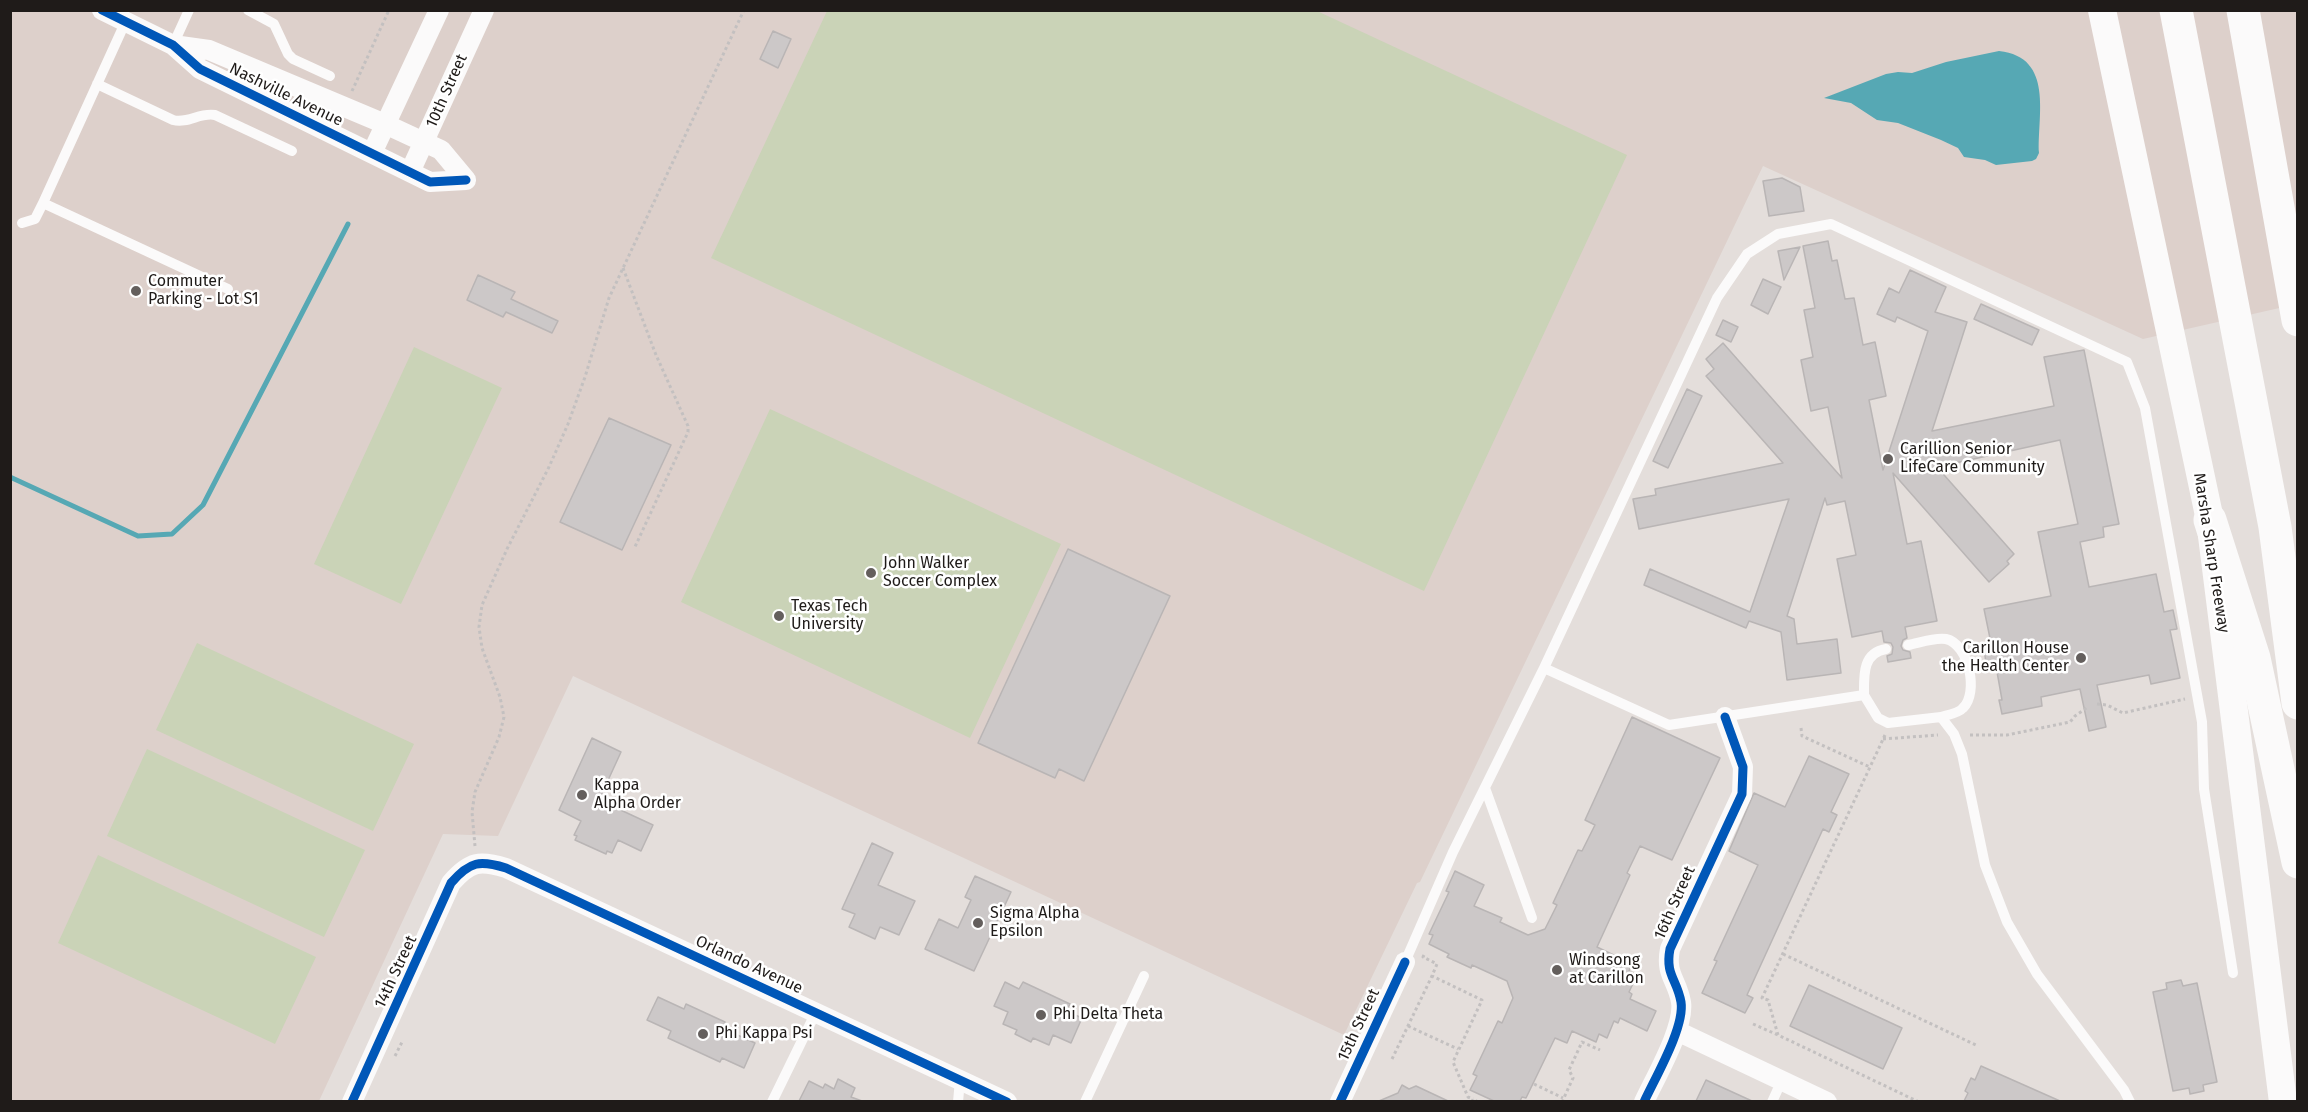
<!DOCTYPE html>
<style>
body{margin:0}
#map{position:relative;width:2308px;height:1112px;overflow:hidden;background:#e4dedb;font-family:"Fira Sans",sans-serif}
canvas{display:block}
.frame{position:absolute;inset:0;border:12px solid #1f1b19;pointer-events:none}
</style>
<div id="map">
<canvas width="2308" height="1112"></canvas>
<div class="frame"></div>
</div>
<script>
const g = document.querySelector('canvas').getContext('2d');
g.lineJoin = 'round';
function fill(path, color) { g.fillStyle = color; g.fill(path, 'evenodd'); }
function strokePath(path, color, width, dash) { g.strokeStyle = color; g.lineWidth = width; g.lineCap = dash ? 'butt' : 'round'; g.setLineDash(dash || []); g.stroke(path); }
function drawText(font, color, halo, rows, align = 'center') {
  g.font = font + ' "Fira Sans",sans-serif'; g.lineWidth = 5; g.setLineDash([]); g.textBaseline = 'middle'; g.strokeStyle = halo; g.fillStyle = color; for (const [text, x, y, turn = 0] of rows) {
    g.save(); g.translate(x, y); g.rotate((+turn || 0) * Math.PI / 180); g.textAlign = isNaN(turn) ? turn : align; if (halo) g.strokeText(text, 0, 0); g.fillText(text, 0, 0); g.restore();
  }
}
fill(new Path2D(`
 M10,11H2297V304L2143,339L1763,166L1420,882L1417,883L1344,1035L573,676L498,836L443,834L319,1101H11Z`), '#ddd0cb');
fill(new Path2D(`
 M827,11H1317L1627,155L1424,591L711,258Z
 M414,347L502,388L401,604L314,564Z
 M770,409L1061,544L970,738L681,602Z
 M197,643L414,744L373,831L156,730Z
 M147,749L365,850L324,937L107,836Z
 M98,855L316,957L275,1044L58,943Z`), '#cad3b7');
fill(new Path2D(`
 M1999,51C2055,57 2037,117 2039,153L2036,159L2032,161L1996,165L1985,160L1964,157L1958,148L1941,140L1898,123L1877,120L1851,103L1824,98L1886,74L1898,72L1912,73L1946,62Z`), '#56a8b4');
strokePath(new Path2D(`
 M10,477L138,536L172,534L203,505L348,224`), '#56a8b4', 5);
const building = new Path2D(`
 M773,31L791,39L778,68L760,59Z
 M1782,178L1800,187L1804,211L1769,216L1763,181Z
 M1828,241L1832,261L1837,260L1845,299L1854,298L1863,345L1875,342L1886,396L1869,400L1883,470L1928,331L1897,317L1895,322L1877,314L1889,288L1899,293L1910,270L1946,287L1935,312L1967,322L1932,431L2054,406L2044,357L2084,350L2119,524L2103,527L2104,537L2080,542L2089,587L2156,574L2164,612L2173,610L2177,629L2170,630L2180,678L2151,684L2149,675L2097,685L2106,727L2089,731L2080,689L2041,697L2042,706L2002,714L1999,700H2002L1996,666L1987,668L1984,650L1992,648L1984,609L2051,596L2038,532L2078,524L2060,440L1937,467L2014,554L2007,561L2009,564L1989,582L1893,473L1907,544L1921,541L1937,621L1905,627L1907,638L1903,640L1901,646L1903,650L1910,652L1911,658L1888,662L1887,656L1892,654L1893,647L1891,643L1884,642L1882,631L1852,637L1837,559L1856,555L1845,501L1827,505L1825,498L1787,616L1794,619L1797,644L1837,639L1841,673L1787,680L1781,632L1749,621L1746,628L1644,585L1650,569L1750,612L1789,499L1639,529L1633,499L1656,495L1655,489L1783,463L1706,376L1714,369L1706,359L1723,343L1842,478L1828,407L1811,411L1801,360L1813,357L1804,310L1815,308L1803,246Z
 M1800,247L1784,280L1778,251Z
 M478,275L515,292L511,299L558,321L552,333L506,312L503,317L467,300Z
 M1763,279L1781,287L1768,314L1751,305Z
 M1981,304L2039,330L2032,345L1974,319Z
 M1723,320L1738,327L1731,342L1716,335Z
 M1687,389L1702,396L1668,468L1653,461Z
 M609,418L671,445L622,550L560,522Z
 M1068,549L1170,596L1084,781L1059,769L1055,778L978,743Z
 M1632,717L1720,758L1672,860L1640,846L1627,873L1630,875L1597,947L1632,964L1629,971L1637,975L1629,992L1632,994L1630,999L1656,1011L1647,1031L1620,1018L1618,1023L1614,1021L1607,1038L1599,1034L1596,1042L1572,1031L1567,1043L1555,1038L1526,1098L1522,1097L1520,1101H1494L1470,1090L1477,1076L1473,1074L1498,1021L1502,1023L1513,998L1507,981L1472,965L1471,968L1447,957L1449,954L1429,944L1433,935L1429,934L1449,892L1446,891L1455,871L1484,885L1474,906L1502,918L1500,922L1528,935L1545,929L1557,905L1553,903L1578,850L1582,851L1595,825L1585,820Z
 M592,738L621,752L599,800L653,825L641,851L618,840L612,853L607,851L606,854L575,840L577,836L574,835L581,821L559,810Z
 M1809,756L1849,774L1831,812L1837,815L1829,832L1823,829L1747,995L1753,998L1745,1013L1702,993L1717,961L1714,960L1758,865L1729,851L1754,793L1785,807Z
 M872,843L893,853L878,885L915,901L899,935L880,927L875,939L849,927L855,914L842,909Z
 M975,876L1011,892L974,971L925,949L939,919L958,928L971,900L965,897Z
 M2181,980L2183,986L2197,983L2217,1082L2203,1085L2204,1091L2190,1094L2189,1088L2173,1091L2153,992L2167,989L2166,983Z
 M1005,982L1019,989L1023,982L1070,1004L1066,1011L1082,1018L1071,1043L1053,1035L1049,1045L1033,1038L1031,1042L1015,1034L1017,1030L1003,1024L1008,1012L994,1006Z
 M1809,985L1902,1028L1883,1069L1790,1026Z
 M658,997L684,1009L686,1004L725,1022L722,1028L755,1043L744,1068L722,1058L720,1062L668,1038L671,1031L647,1020Z
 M1981,1066L2060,1101H1964L1968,1093L1965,1091L1971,1078L1975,1080Z
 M838,1079L855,1088L851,1097L862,1101H799L809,1081L823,1088L825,1084L834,1089Z
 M1706,1080L1752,1101H1696Z
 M1402,1085L1409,1089L1416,1086L1448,1101H1379L1398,1093Z`);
fill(building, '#ccc8c8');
strokePath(building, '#b9b5b5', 1.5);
strokePath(new Path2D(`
 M352,91L389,10
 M623,268L656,355L688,426V432L634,549
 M2097,704L2107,705L2123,713L2185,699
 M1801,728L1802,736L1870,767
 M1885,735L1762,998L1768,1000L1778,1035L1919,1102
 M1970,735H2007L2070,722L2075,716L2088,707
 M1883,739L1938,735
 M475,846L472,812L475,792L499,737L504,717L500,697L482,648L479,627L482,605L507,549L549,467L568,424L585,377L609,298L744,10
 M1783,954L1978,1046
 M1424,955L1423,957L1437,964L1432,976L1482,1000L1453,1062L1468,1097L1473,1099
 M1753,1024L1778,1035
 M1408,1026L1458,1049
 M395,1056L403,1040
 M1392,1059L1432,976
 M1534,1084L1563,1098
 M1472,1102L1473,1099L1478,1102
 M1562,1102L1573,1078L1569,1070L1582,1042L1600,1050`), '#c3c0c0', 3, [3, 3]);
strokePath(new Path2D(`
 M248,10L274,24L288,54L293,59L330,76
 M125,23L43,203L228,289
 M173,45L189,10
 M97,84L173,120C188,124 200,112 215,115L292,151
 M22,223L35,219L43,203
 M1908,645C1919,643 1935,637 1946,639C1969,644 1979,693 1963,708C1959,713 1948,715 1941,717
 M1544,668L1669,725L1864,695L1878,718L1888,723L1941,717L1954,734L1962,754L1985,865L2007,922L2037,974L2124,1090L2130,1102
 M1864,695C1864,676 1862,653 1886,649
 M1485,788L1532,918
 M1405,962L1453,852L1544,668L1717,298L1747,254L1778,234L1831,224L2127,362L2145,408L2202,722L2204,789L2233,973
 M772,1102L816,1012
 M958,1102L960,1080
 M1085,1102L1144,976
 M1772,1102L1782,1080`), '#fbfafa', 10);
strokePath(new Path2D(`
 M102,10L173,45L200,69L430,182L466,180
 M173,45L209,50L385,124L441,150L466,180
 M372,153L439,10
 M410,172L484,10
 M1677,1031L1827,1102
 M352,1102L451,883C470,861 480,860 506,868L1007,1102
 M1340,1102L1405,962
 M1644,1102C1655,1078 1685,1027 1681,1002C1677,979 1665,975 1670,949L1742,794L1743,767L1725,717`), '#fbfafa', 20);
strokePath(new Path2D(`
 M2102,10L2210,520L2283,1102`), '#fbfafa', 28);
strokePath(new Path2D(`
 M2176,10L2275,527L2298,703
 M2243,10L2298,320
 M2210,520L2254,658L2298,862`), '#fbfafa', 33);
strokePath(new Path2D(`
 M102,10L173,45L200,69L430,182L466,180
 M352,1102L451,883C470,861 480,860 506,868L1007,1102
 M1340,1102L1405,962
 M1644,1102C1655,1078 1685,1027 1681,1002C1677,979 1665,975 1670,949L1742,794L1743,767L1725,717`), '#0057b8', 9);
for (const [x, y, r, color] of [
 [136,291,6,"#645f5d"],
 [1888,459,6,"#645f5d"],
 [871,573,6,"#645f5d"],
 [779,616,6,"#645f5d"],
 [2081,658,6,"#645f5d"],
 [582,795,6,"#645f5d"],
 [978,923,6,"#645f5d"],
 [1557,970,6,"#645f5d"],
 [1041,1015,6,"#645f5d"],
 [703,1034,6,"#645f5d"]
]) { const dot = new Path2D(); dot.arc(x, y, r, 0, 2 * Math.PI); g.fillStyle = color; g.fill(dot); strokePath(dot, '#fff', 2); }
drawText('16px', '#1f1b19', '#fff', [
 ["10th Street",447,91,-66],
 ["Nashville Avenue",286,95,26],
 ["Marsha Sharp Freeway",2211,553,81],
 ["16th Street",1675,903,-66],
 ["Orlando Avenue",749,965,25],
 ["14th Street",396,972,-65],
 ["15th Street",1359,1025,-65]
]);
drawText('16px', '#1f1b19', '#fff', [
 ["Commuter",148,282],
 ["Parking - Lot S1",148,300],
 ["Carillion Senior",1900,450],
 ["LifeCare Community",1900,468],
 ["John Walker",883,564],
 ["Soccer Complex",883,582],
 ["Texas Tech",791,607],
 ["University",791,625],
 ["Carillon House",2069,649,"right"],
 ["the Health Center",2069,667,"right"],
 ["Kappa",594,786],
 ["Alpha Order",594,804],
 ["Sigma Alpha",990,914],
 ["Epsilon",990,932],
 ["Windsong",1569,961],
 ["at Carillon",1569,979],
 ["Phi Delta Theta",1053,1015],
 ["Phi Kappa Psi",715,1034]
], 'left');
</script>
